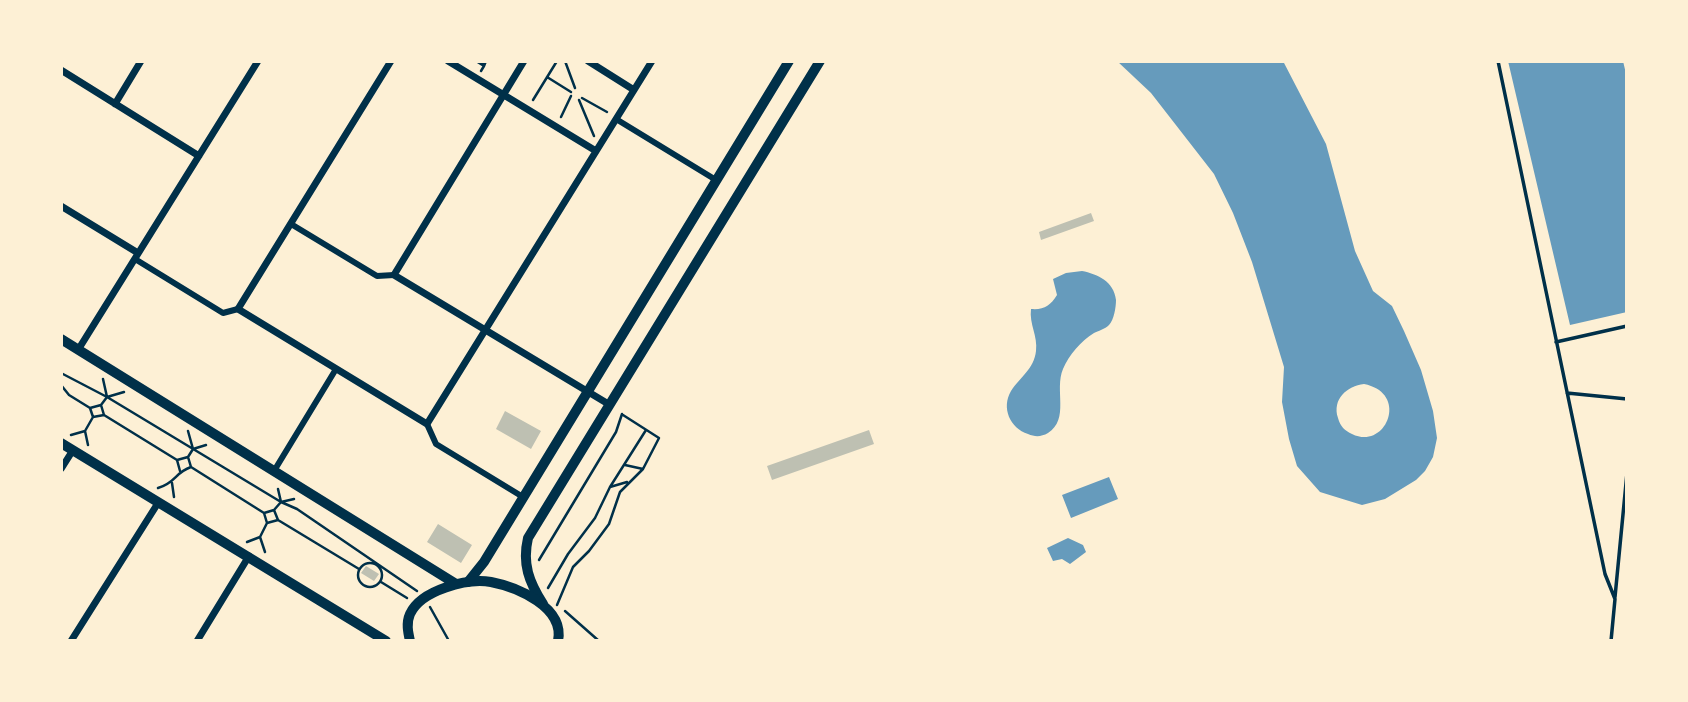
<!DOCTYPE html>
<style>
body{margin:0}
#map{position:relative;width:1688px;height:702px;overflow:hidden;background:#fdf0d5;font-family:"Exo 2",sans-serif}
canvas{display:block}
.frame{position:absolute;inset:0;border:63px solid #fdf0d5;pointer-events:none}
</style>
<div id="map">
<canvas width="1688" height="702"></canvas>
<div class="frame"></div>
</div>
<script>
const g = document.querySelector('canvas').getContext('2d');
g.lineJoin = 'round';
function fill(path, color) { g.fillStyle = color; g.fill(path, 'evenodd'); }
function strokePath(path, color, width, dash) { g.strokeStyle = color; g.lineWidth = width; g.lineCap = dash ? 'butt' : 'round'; g.setLineDash(dash || []); g.stroke(path); }
fill(new Path2D(`
 M1117,61H1283L1326,144L1355,251L1373,291L1392,306L1404,331L1421,370L1433,411L1437,438L1433,457L1425,471L1416,480L1385,499L1362,505L1320,492L1297,466L1289,439L1282,402L1284,367L1252,262L1233,213L1214,174L1151,93ZM1364,384C1410,393 1386,451 1352,434C1345,431 1340,426 1338,418C1332,399 1347,386 1364,384Z
 M1508,61H1623L1627,78V312L1570,325Z
 M1082,271C1097,274 1114,281 1116,300C1116,307 1114,320 1109,325C1105,329 1098,331 1094,333C1081,341 1069,355 1063,369C1054,390 1070,419 1048,433C1041,437 1035,437 1028,434C1010,428 1001,408 1011,391C1020,377 1034,369 1036,351C1038,336 1029,324 1031,309C1044,310 1050,306 1057,295L1053,279L1066,273Z
 M1109,477L1118,499L1071,518L1062,495Z
 M1068,538L1083,545L1086,552L1070,564L1062,559L1053,561L1047,548Z`), '#669bbc');
fill(new Path2D(`
 M1091,213L1094,221L1041,240L1039,232Z
 M505,411L541,431L531,449L496,429Z
 M869,430L874,444L772,480L767,466Z
 M438,524L472,545L461,563L427,542Z
 M366,566L379,574L374,581L361,573Z`), '#bec0b2');
strokePath(new Path2D(`
 M476,61L484,66L486,61
 M565,61L575,88
 M481,71L484,66L481,61
 M547,77L571,92
 M582,98L607,112
 M533,100L557,61
 M579,100L594,136
 M561,117L571,96
 M61,373L107,397L281,502L297,509L417,591
 M61,385L69,395L90,408
 M107,397L124,392
 M101,405L107,397L103,379
 M104,415L177,460
 M85,431L88,445
 M71,435L85,431L93,417L90,408L101,405L104,415L93,417
 M193,449L206,445
 M188,457L193,449L188,431
 M625,465L643,469
 M191,467L264,513
 M172,483L174,497
 M610,487L627,482
 M158,488C177,482 174,473 191,467L188,457L177,460L180,471
 M281,502L294,499
 M274,510L281,502L278,489
 M278,520L359,569
 M247,542L260,537
 M265,552L260,537L267,523L278,520L274,510L264,513L267,523
 M539,560L616,432L622,414
 M358 575a12 12 0 1 1 24 0a12 12 0 1 1-24 0Z
 M381,582L407,598
 M548,588L568,554L595,518L610,487L646,430
 M557,605L573,567L589,551L609,524L620,492L643,469L659,438L623,415
 M430,607L449,641
 M565,611L599,641`), '#003049', 2.5);
strokePath(new Path2D(`
 M1498,61L1605,574L1615,599L1611,641
 M1556,342L1627,326
 M1567,393L1627,399
 M1615,597L1627,473`), '#003049', 3.5);
strokePath(new Path2D(`
 M616,119L716,180
 M291,224L377,276L394,275
 M135,259L223,313L238,309
 M427,424L436,444L523,497
 M274,471L336,369`), '#003049', 6);
strokePath(new Path2D(`
 M391,61L238,309L427,424L652,61
 M448,61L596,151
 M524,61L394,275L610,405
 M588,61L634,90
 M61,70L199,156
 M115,104L141,61
 M61,206L138,253
 M78,350L258,61
 M61,469L73,450
 M71,641L158,503
 M197,641L249,556`), '#003049', 7);
strokePath(new Path2D(`
 M468,582L484,562L789,61
 M543,604C529,582 522,564 528,538L820,61`), '#003049', 10);
strokePath(new Path2D(`
 M61,339L456,584
 M61,443L386,641
 M410,641C408,632 406,623 410,614C421,590 467,578 491,582C517,587 565,607 558,641`), '#003049', 10);
</script>
